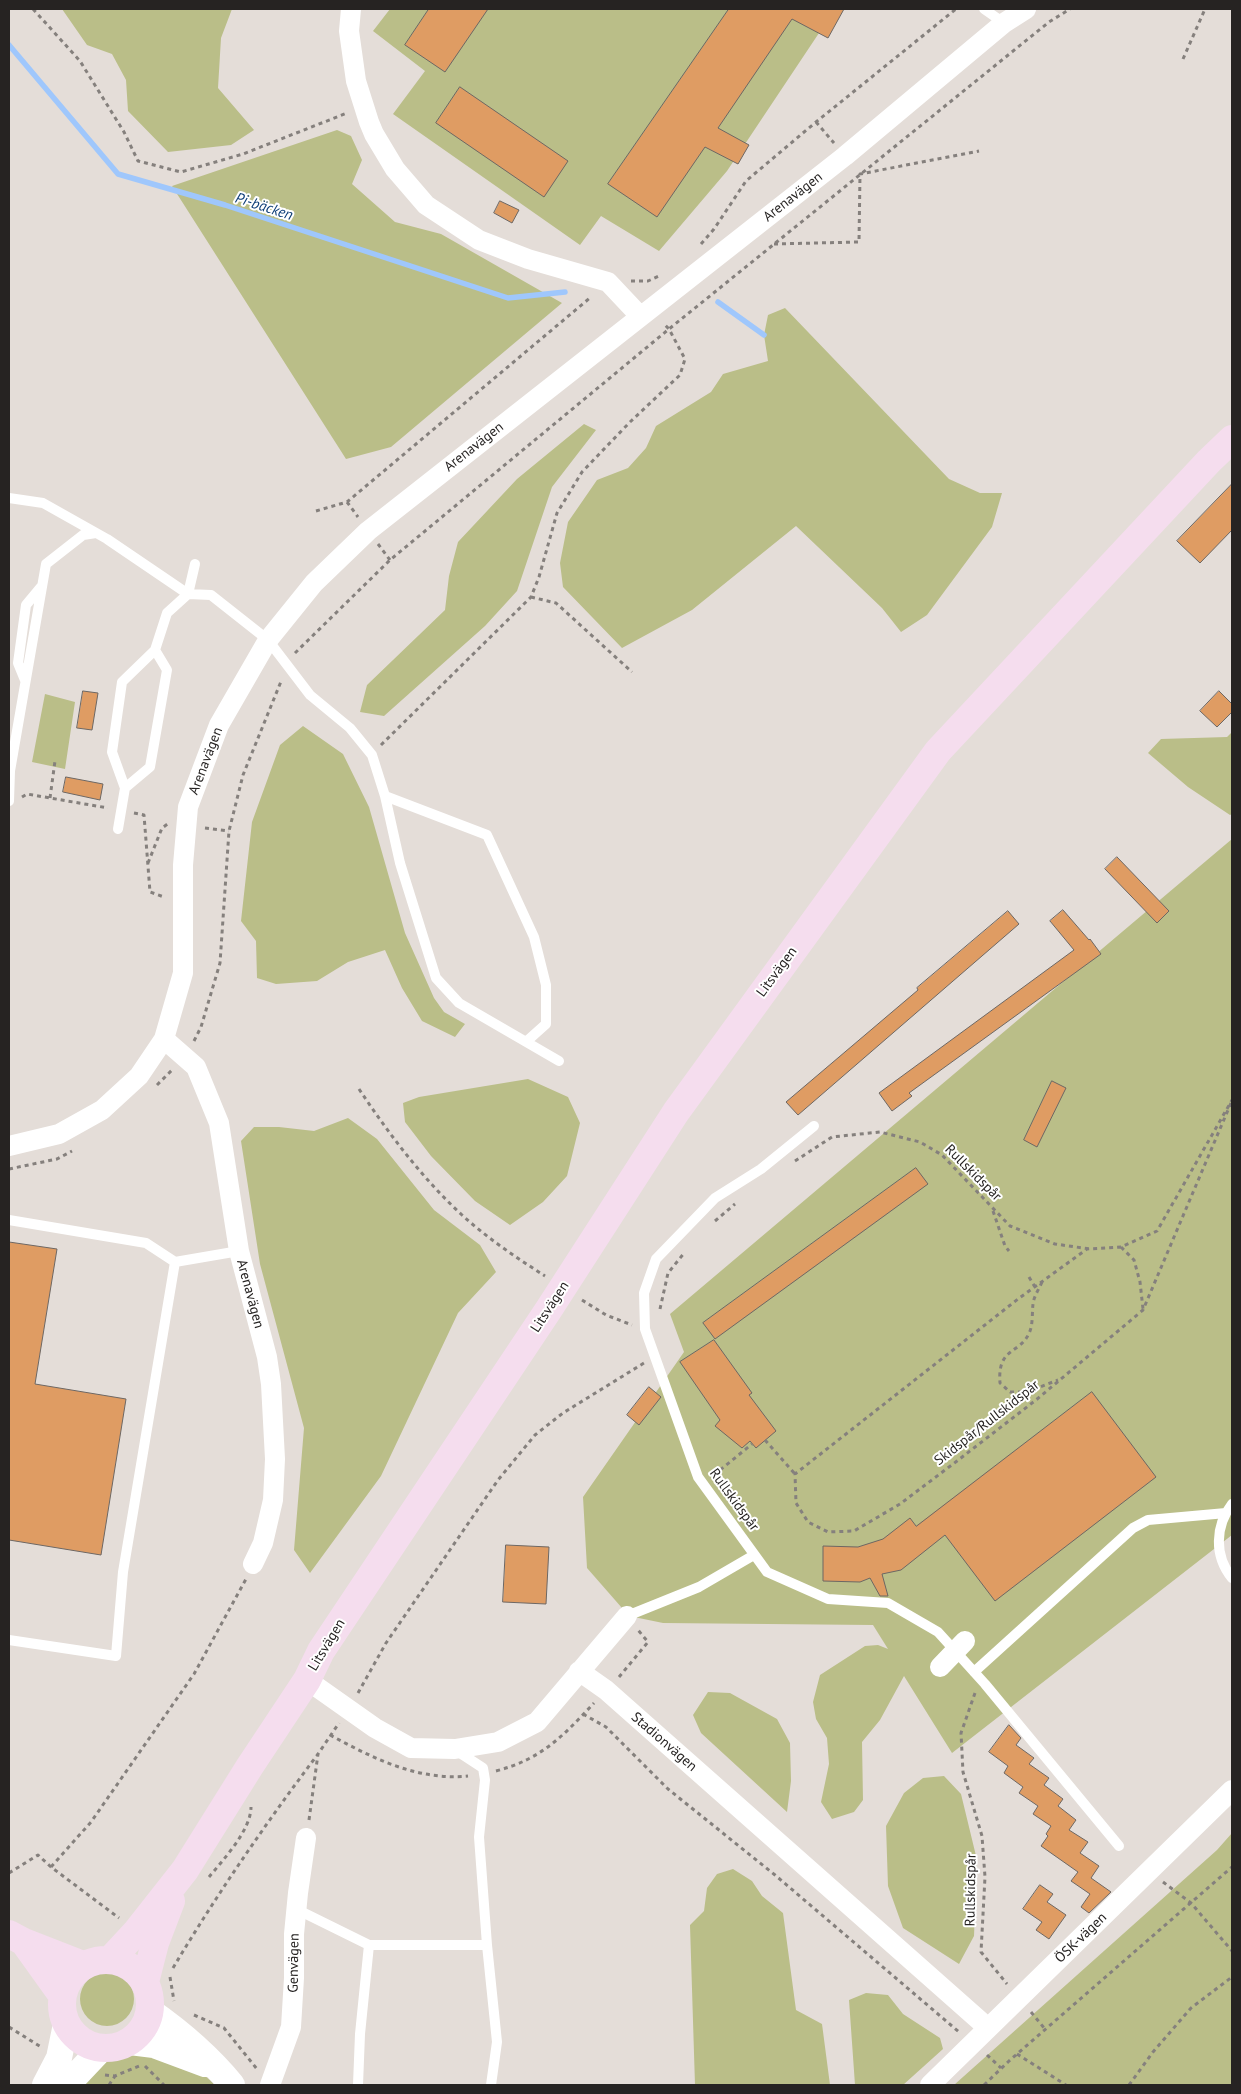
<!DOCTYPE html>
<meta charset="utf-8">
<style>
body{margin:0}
#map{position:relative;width:1241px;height:2094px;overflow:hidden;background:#e4ddd8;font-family:"PT Sans",sans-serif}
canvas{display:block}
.frame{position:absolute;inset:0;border:10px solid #262322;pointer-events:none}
</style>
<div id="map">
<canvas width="1241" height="2094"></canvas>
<div class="frame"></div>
</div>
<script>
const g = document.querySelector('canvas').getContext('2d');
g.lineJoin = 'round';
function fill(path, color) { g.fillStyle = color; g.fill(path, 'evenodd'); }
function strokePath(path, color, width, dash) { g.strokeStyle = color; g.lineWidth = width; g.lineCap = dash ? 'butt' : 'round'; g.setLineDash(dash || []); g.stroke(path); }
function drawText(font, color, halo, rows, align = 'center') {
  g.font = font + ' "PT Sans",sans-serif'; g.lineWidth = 4; g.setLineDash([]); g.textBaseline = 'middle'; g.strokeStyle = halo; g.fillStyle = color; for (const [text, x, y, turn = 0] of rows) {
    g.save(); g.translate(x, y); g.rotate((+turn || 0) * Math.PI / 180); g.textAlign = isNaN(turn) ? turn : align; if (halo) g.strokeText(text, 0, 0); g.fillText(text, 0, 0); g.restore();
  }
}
fill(new Path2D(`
 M62,9H232L221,38L218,88L254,130L231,145L168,152L128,111L126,80L112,54L87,45Z
 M390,9H835L727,171L659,251L601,216L580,245L393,114L425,71L373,31Z
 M337,130L351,136L362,160L352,184L395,222L441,234L562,303L391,447L346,459L172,186Z
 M785,308L949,479L980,493H1002L992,527L927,615L901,632L882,608L796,526L692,610L622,648L563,587L560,563L568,522L597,480L628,468L646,448L656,426L711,392L723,374L768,361L764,335L768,315Z
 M584,424L596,430L552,487L517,591L485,626L384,716L360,712L367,685L445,610L449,576L458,542L517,479Z
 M45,694L75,702L65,769L32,762Z
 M303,726L343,754L369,807L405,933L434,998L444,1012L465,1024L455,1037L422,1021L402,988L385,950L348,962L317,981L276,984L257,978L256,941L241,921L252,822L280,745Z
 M1232,732V814L1230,815L1188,787L1148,753L1161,739L1227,737Z
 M1232,839V1535L952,1753L904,1676L880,1720L862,1742L863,1800L854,1812L832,1819L821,1802L829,1764L827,1738L816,1719L813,1702L820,1675L865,1646L878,1645L888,1649L873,1625L663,1623L629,1616L587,1568L583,1497L684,1352L670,1314Z
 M528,1079L568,1097L580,1123L567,1176L543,1202L510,1225L475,1201L431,1156L405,1122L403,1103L419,1097Z
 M348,1118L377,1139L434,1210L480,1245L496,1272L458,1313L381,1476L310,1573L294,1550L304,1428L260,1264L241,1141L254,1127H279L314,1131Z
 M708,1692L730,1693L777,1719L790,1743L791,1781L787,1812L701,1733L693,1715Z
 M944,1776L961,1794L977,1860L974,1936L959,1964L903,1928L888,1886L886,1826L904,1793L923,1778Z
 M1232,1833V2085H954L1217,1850Z
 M733,1869L752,1881L762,1896L783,1913L796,2010L822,2024L830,2085H695L690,1925L704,1911L707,1888L717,1874Z
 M80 1999a27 27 0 1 1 54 0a27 27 0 1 1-54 0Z
 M866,1993L888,1995L903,2014L940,2038L943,2049L903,2085H855L849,2000Z
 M137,2054C167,2059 193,2062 215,2085H72L106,2056Z`), '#babe88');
strokePath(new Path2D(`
 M9,45L118,174L225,205L508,298L565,292
 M718,302L764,335`), '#9fc7fc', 5.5);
const building = new Path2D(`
 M429,9H488L445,72L405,45Z
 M729,9H844L828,38L792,19L718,128L749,145L738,164L705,147L657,217L608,184Z
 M460,87L568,161L544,197L436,123Z
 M500,201L519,210L512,223L494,213Z
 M1232,484V530L1200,563L1177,541Z
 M83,691L98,693L92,730L77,728Z
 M1219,691L1232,704V712L1217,727L1200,711Z
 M66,777L103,784L100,800L63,792Z
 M1117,857L1169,911L1157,923L1105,869Z
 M1063,910L1089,940L1090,939L1101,954L909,1093L912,1096L892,1111L879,1093L1074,950L1050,921Z
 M1008,911L1019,924L798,1115L786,1102L918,990L917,988Z
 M1052,1081L1066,1088L1037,1147L1024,1140Z
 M916,1168L928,1184L715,1339L703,1323Z
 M9,1242L57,1249L35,1384L126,1399L101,1555L9,1540Z
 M714,1340L752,1393L749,1395L776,1431L756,1448L750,1441L742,1448L715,1426L720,1420L680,1362Z
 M649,1387L661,1397L639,1425L627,1415Z
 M1092,1392L1156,1477L995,1601L945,1535L901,1570L882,1574L888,1596H880L870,1578L860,1582L823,1581V1546L858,1547L883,1539L910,1518L916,1526Z
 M506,1545L549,1547L546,1604L503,1602Z
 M1009,1725L1021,1738L1016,1745L1034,1758L1029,1764L1049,1778L1044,1785L1063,1799L1058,1806L1076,1820L1069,1830L1088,1842L1080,1853L1099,1866L1091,1878L1111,1892L1089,1913L1081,1907L1090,1894L1071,1881L1078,1872L1041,1846L1048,1836L1046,1834L1051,1826L1033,1814L1038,1806L1019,1793L1023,1787L1004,1773L1008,1766L989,1752Z
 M1040,1885L1053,1894L1047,1902L1066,1915L1049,1939L1036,1930L1042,1922L1023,1909Z`);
fill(building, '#df9c63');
strokePath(building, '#6d6763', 1);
strokePath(new Path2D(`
 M33,9L80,61L124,132L138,161L181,172L243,154L347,113
 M1183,59L1205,9
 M816,122L834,143
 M701,244L714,229L746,181L816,122L956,9
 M774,244L859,242L860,174L979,151
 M631,281H648L661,275
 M347,502L358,517
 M316,511L347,502L591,297
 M378,544L390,560
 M531,597L556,603L632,672
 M295,653L390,560L669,329L1049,22L1070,9
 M381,745L531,597L539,577L557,513L582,472L630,422L680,375L685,359L669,329L663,323
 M22,797L27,794L108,808
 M50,798L55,761
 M134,813L144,815L150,892L164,897
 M205,828L229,831
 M148,863L162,828L169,823
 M194,1041L201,1027L220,963L229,831L243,775L282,679
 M157,1085L172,1070
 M359,1089C389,1134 422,1178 462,1215C487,1238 517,1258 545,1276
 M1231,1103L1143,1310L1036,1400L957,1461L900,1504L854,1531L828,1532L808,1522L796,1503L795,1474L1018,1299L1087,1249L1121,1247L1157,1231L1232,1100
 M795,1161L832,1137L880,1132L920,1142L942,1155L1010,1226L1055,1244L1090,1249
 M9,1169L57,1159L72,1151
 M993,1211L1005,1246L1009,1251
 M715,1221L735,1204
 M1121,1247L1134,1260L1140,1282L1143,1309
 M1029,1277L1035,1287
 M1042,1282C1039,1289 1034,1296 1033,1304C1032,1312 1033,1323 1030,1331C1021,1355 997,1346 1000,1383L1010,1392H1027L1058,1380
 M582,1300L606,1315L632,1325
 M660,1309L668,1273L685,1252
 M765,1440L795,1474
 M714,1475L752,1444
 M619,1677L648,1642L638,1630
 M358,1693L386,1643L498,1480L535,1435L563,1413L644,1363
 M975,1693L961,1733L963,1772L982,1836L985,1877L981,1952L1007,1984
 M583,1714L606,1727L668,1789L775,1875L959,2032
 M330,1735C373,1758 417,1781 468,1776
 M496,1771C542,1759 563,1736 594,1703
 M309,1820L318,1754L339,1723
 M51,1867L91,1822L194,1674L246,1579
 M9,1873L38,1855L51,1867L119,1918
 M209,1877C223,1860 251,1830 251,1807
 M1163,1882L1191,1903L1232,1951
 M173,1968C217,1894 266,1823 318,1754
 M170,1977L174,2001
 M1031,2012L1045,2029
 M194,2015L224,2028L257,2069
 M9,2027L41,2047
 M1017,2054L1066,2085
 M987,2055L1001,2068
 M145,2066L164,2085
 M105,2075L115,2076L139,2066
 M109,2085L115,2076
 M984,2085L1009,2061L1232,1867
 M1129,2085L1153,2052L1191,2008L1232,1977`), '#85807d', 3, [4, 4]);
strokePath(new Path2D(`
 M984,9L1004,23
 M9,498L43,503L107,539L188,594L195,564
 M25,680L18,663L26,605L41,587
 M125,788L112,752L122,682L155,650
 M385,796L487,835L534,937L546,985V1024L527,1041
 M9,801L10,771L46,564L83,535L96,533
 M118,829L125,788L150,767L167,670L155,650L167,613L188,594L211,595L268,640L310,695L350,728L372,755L385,796L400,863L436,978L459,1003L559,1061
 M814,1126L761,1169L715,1198L656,1259L644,1293L645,1329L698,1477L767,1572L828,1599L888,1603L938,1632L985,1684L1119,1846
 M9,1220L146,1243L175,1262
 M1232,1504C1215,1526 1214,1556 1232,1578
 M627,1616L699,1587L754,1555
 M9,1640L116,1656L123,1572L175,1262L239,1251
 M974,1672L1133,1528L1148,1520L1226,1513
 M457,1751L483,1768L485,1780L479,1837L487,1945
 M296,1909L369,1945H487L497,2042L491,2085
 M358,2085L360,2034L369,1945`), '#fff', 10);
strokePath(new Path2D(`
 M351,9L349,31L356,81L369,122L374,134L395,169L426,205L479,240L528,259L608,282L640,316
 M164,1039L196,1067L219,1123L239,1251L267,1357L271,1384L275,1459L273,1500L263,1543L253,1564
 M9,1146L59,1134L102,1110L139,1076L164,1039L183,973V865L188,807L219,725L268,640L314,583L368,531L845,156L1004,23L1026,9
 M940,1667L965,1641
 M579,1671L606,1690L988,2028
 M307,1680L375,1728L411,1748L455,1749L498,1742L537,1722L627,1616
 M270,2085L291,2027L294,1978V1934L298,1893L306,1838
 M930,2085L1232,1790`), '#fff', 20);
strokePath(new Path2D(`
 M150,2011C180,2032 209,2057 232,2085
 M130,2042L154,2045L205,2064
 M45,2085L59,2058L66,2024
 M67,2085L101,2049`), '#fff', 26);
strokePath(new Path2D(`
 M9,1934L24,1942L83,1965
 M24,1942L62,1995
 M111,1959L137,1931L185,1870L250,1766L307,1680L321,1651L549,1309L676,1112L938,751L1209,461L1232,439
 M62 2004a44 44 0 1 1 88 0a44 44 0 1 1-88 0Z
 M145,1982L155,1943L171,1901`), '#f5ddee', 28);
drawText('14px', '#262322', '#fff', [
 ["Arenavägen",793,197,-38],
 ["Arenavägen",474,447,-38],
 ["Arenavägen",206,761,-69],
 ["Litsvägen",777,972,-54],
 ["Rullskidspår",973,1173,45],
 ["Arenavägen",250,1294,75],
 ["Litsvägen",550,1307,-57],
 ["Skidspår/Rullskidspår",987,1423,-38],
 ["Rullskidspår",734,1500,54],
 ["Litsvägen",327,1645,-59],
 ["Stadionvägen",664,1742,41],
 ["Rullskidspår",971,1890,-89],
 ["ÖSK-vägen",1081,1938,-44],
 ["Genvägen",294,1963,-89]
]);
drawText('italic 15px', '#0c3c77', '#fff', [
 ["Pi-bäcken",264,207,18]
]);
</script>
